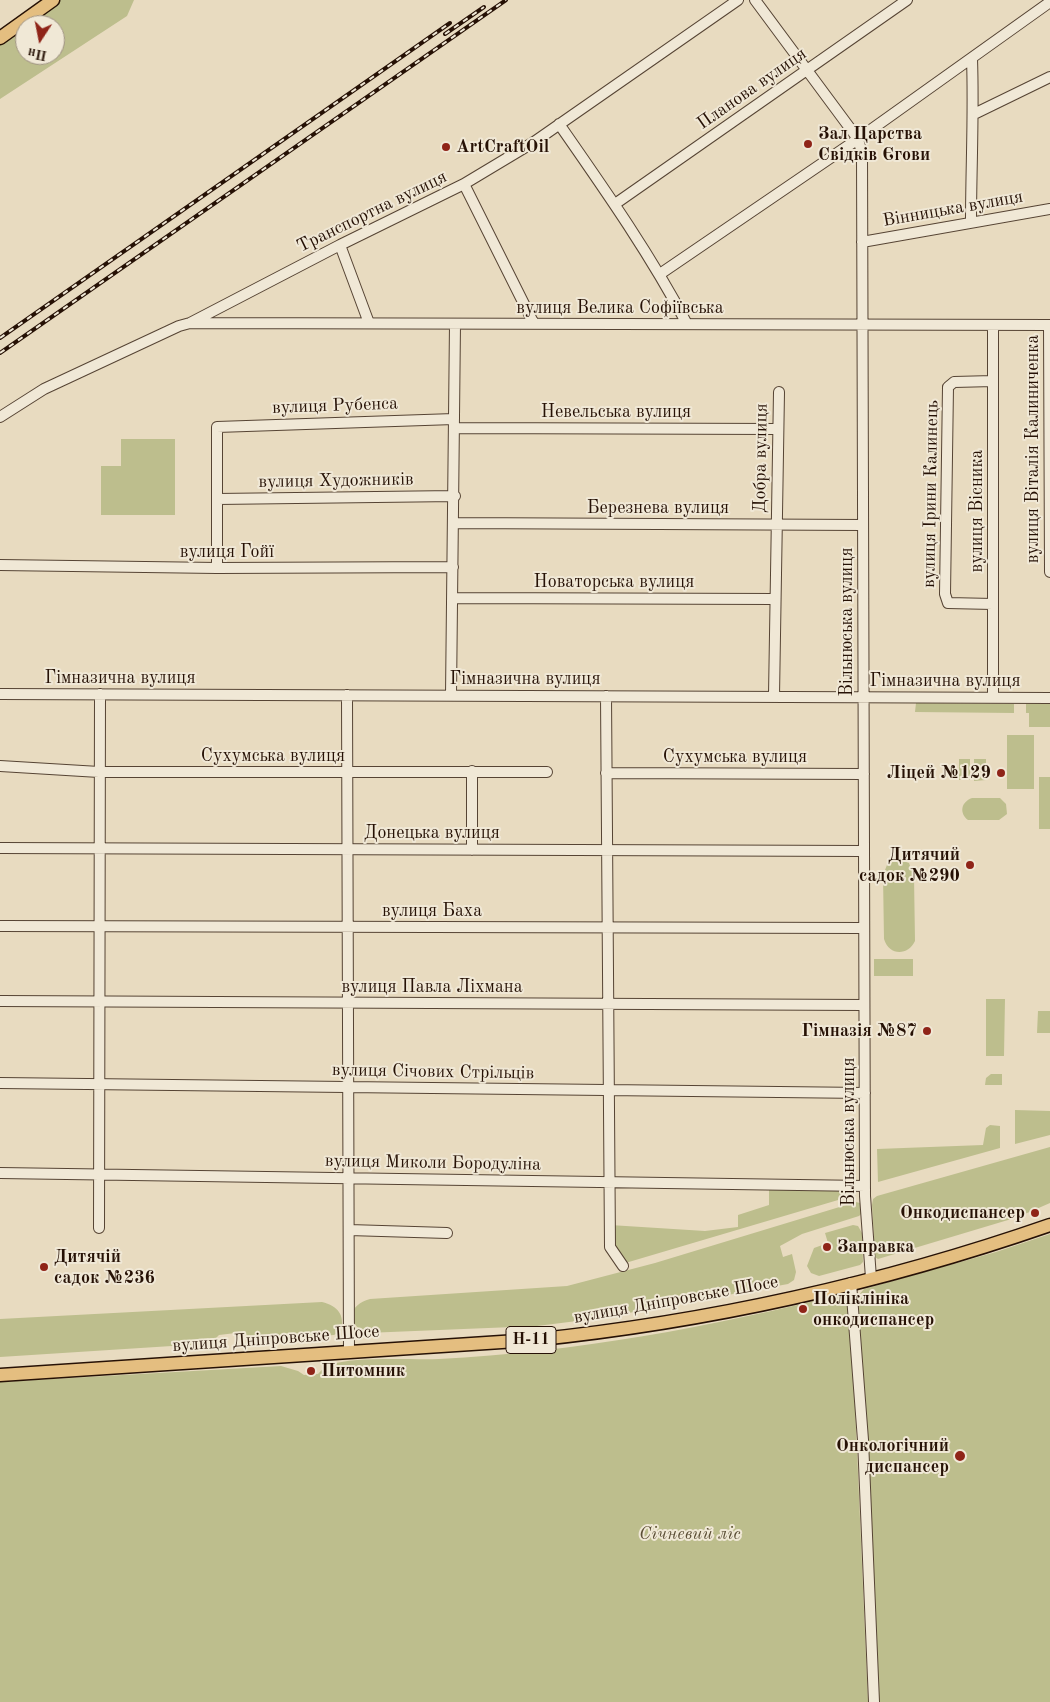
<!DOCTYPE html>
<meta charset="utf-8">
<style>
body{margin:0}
#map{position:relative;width:1050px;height:1702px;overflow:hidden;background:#e8dbc0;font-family:"Old Standard TT",serif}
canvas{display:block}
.north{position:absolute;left:15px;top:15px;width:50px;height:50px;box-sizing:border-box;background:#f0e8d6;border:1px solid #9f9282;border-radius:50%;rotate:191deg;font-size:14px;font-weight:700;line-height:20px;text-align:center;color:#261105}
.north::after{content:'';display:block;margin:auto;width:18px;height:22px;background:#8f2418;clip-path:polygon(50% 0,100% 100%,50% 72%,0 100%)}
</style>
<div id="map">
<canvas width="1050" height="1702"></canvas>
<div class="north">Пн</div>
</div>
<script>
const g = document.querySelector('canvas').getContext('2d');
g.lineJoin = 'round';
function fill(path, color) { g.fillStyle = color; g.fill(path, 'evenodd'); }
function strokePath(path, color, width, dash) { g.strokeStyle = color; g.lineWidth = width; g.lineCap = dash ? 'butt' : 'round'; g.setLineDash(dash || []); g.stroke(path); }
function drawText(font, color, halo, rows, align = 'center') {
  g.font = font + ' "Old Standard TT",serif'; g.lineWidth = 4; g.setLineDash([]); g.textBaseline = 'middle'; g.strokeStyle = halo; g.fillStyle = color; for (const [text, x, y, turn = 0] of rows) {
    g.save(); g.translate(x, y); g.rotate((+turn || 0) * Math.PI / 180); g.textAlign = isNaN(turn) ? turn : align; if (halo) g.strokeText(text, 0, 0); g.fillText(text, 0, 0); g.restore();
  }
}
fill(new Path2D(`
 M52,0H134L127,16L0,99V37ZM25,25H55V55H25Z
 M121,439H175V515H101V466H121Z
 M916,703L1014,704V713L915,712Z
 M1026,704H1050V727H1029V713H1026Z
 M1007,735H1034V789H1007Z
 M959,759H970V780H959Z
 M974,759H986V780L974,781Z
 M1039,777H1050V829H1039Z
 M972,798H1000L1006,804L1007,814L999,820H968C959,813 961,802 972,798Z
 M898,859L909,863L914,877L915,941C908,956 889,956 884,939L883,875L887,865Z
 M874,959H913V976H874Z
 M986,999H1005L1004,1056H986Z
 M1038,1011H1050V1033H1037Z
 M991,1074H1002V1085H985L986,1078Z
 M1015,1110L1050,1111V1135L1015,1144Z
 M990,1125L1000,1126V1148L878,1182L877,1149L983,1145L986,1128Z
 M1050,1147V1203L1018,1217L878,1259L875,1257L872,1205L873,1199L877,1196Z
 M769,1185L848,1186L855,1195L622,1264L610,1247V1225L705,1231L738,1227V1215L769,1205Z
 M856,1202L860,1203L862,1213L859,1216L802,1234L780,1246L783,1257L792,1254L796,1272L794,1280L788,1284L601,1318L537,1326L366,1333C346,1323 348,1305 370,1299L567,1286L655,1263Z
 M853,1225L858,1226L862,1233L863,1262L860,1265L819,1276L811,1273L807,1266L814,1248L828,1243L825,1233Z
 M1050,1234V1702H877L857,1297L864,1289L996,1252Z
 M843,1294L847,1295L852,1336L868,1702H0V1382L281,1366L298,1371L304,1375L318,1374C321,1371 325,1366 329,1365C355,1356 409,1360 439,1359C576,1352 710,1327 843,1294Z
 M322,1302C338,1306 345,1315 341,1331L334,1335L270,1339L247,1335L244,1332L219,1335L216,1338L203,1344L0,1357V1319Z`), '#bdbe8d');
const minor = new Path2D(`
 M755,0L858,139L862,153L865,1196L871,1278
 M974,114L1050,77
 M559,124C605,190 650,254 687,324
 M464,184L534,324
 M615,204L907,0
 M971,222C971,168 974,113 972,59
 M862,242L1050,209
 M340,245L369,323
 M660,274L858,139L1050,2
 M190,323L1050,325
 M993,325V697
 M1049,325L1050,572
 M0,417L44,389L179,326L190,323L340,245L464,184L534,142L738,0
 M454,428L778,429
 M217,499L455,496
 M454,523L863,525
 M0,565L217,568L453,567
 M217,568V427L454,419
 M453,598L775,599
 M993,604L948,603L945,594L948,387L954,382L993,381
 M0,694L1050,698
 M347,695L349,1353
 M451,695L455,324
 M606,696L610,1247L623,1266
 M774,697C775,595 777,493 779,392
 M0,766L99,772H547
 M472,771V850
 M606,773L864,774
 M0,848L864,851
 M0,926L864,928
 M0,1001L864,1005
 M0,1083L865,1093
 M0,1173L865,1186
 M99,1228L100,694
 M349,1230L447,1233
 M851,1283L863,1440L874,1702`);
const major = new Path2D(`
 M0,38L53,0
 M0,1375L532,1340C708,1322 883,1283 1050,1225`);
strokePath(minor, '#564434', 12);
strokePath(major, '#261105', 15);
strokePath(minor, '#f0e8d6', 10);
strokePath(major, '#e4be80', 12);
const rail = new Path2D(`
 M445,34L484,7
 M0,338L450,23
 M0,353L506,0`);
strokePath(rail, '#261105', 4);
strokePath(rail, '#f0e8d6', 2, [5.5]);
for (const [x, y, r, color] of [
 [808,144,5,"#8f2418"],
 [446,147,5,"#8f2418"],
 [1001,773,5,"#8f2418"],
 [970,865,5,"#8f2418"],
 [927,1031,5,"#8f2418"],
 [1035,1213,5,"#8f2418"],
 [827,1247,5,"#8f2418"],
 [44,1267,5,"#8f2418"],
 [803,1309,5,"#8f2418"],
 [311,1371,5,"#8f2418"],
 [960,1456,6,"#8f2418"]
]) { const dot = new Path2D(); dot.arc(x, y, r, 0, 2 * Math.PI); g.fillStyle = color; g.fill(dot); strokePath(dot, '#f0e8d6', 2); }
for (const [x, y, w] of [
 [531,1340,50]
]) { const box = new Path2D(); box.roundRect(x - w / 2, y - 13.5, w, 27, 4); g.fillStyle = '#f0e8d6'; g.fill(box); strokePath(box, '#261105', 1); }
drawText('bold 16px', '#261105', null, [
 ["Н-11",531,1340]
]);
drawText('18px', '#261105', '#f0e8d6', [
 ["Планова вулиця",752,89,-35],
 ["Вінницька вулиця",953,209,-10],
 ["Транспортна вулиця",372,212,-26],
 ["вулиця Велика Софіївська",620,308],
 ["вулиця Рубенса",335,406,-2],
 ["Невельська вулиця",616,412],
 ["вулиця Віталія Калиниченка",1033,449,-90],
 ["Добра вулиця",761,458,-89],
 ["вулиця Художників",336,481,-1],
 ["вулиця Ірини Калинець",931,494,-89],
 ["Березнева вулиця",658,508],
 ["вулиця Вісника",977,511,-90],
 ["вулиця Гойї",227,552],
 ["Новаторська вулиця",614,582],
 ["Вільнюська вулиця",847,622,-90],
 ["Гімназична вулиця",120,678],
 ["Гімназична вулиця",525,679],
 ["Гімназична вулиця",945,681],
 ["Сухумська вулиця",273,756],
 ["Сухумська вулиця",735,757],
 ["Донецька вулиця",432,833],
 ["вулиця Баха",432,911],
 ["вулиця Павла Ліхмана",432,987],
 ["вулиця Січових Стрільців",433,1072,1],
 ["Вільнюська вулиця",849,1132,-90],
 ["вулиця Миколи Бородуліна",433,1163,1],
 ["вулиця Дніпровське Шосе",676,1300,-10],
 ["вулиця Дніпровське Шосе",276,1339,-4]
]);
drawText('bold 18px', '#261105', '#f0e8d6', [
 ["Зал Царства",818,134],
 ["Свідків Єгови",818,155],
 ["ArtCraftOil",456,147],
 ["Ліцей №129",991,773,"right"],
 ["Дитячий",960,855,"right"],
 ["садок №290",960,876,"right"],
 ["Гімназія №87",917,1031,"right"],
 ["Онкодиспансер",1025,1213,"right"],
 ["Заправка",837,1247],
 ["Дитячій",54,1257],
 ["садок №236",54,1278],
 ["Поліклініка",813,1299],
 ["онкодиспансер",813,1320],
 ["Питомник",321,1371],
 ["Онкологічний",949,1446,"right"],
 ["диспансер",949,1467,"right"]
], 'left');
drawText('italic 18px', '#5b4e35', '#f0e8d6', [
 ["Січневий ліс",690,1534]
]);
</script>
